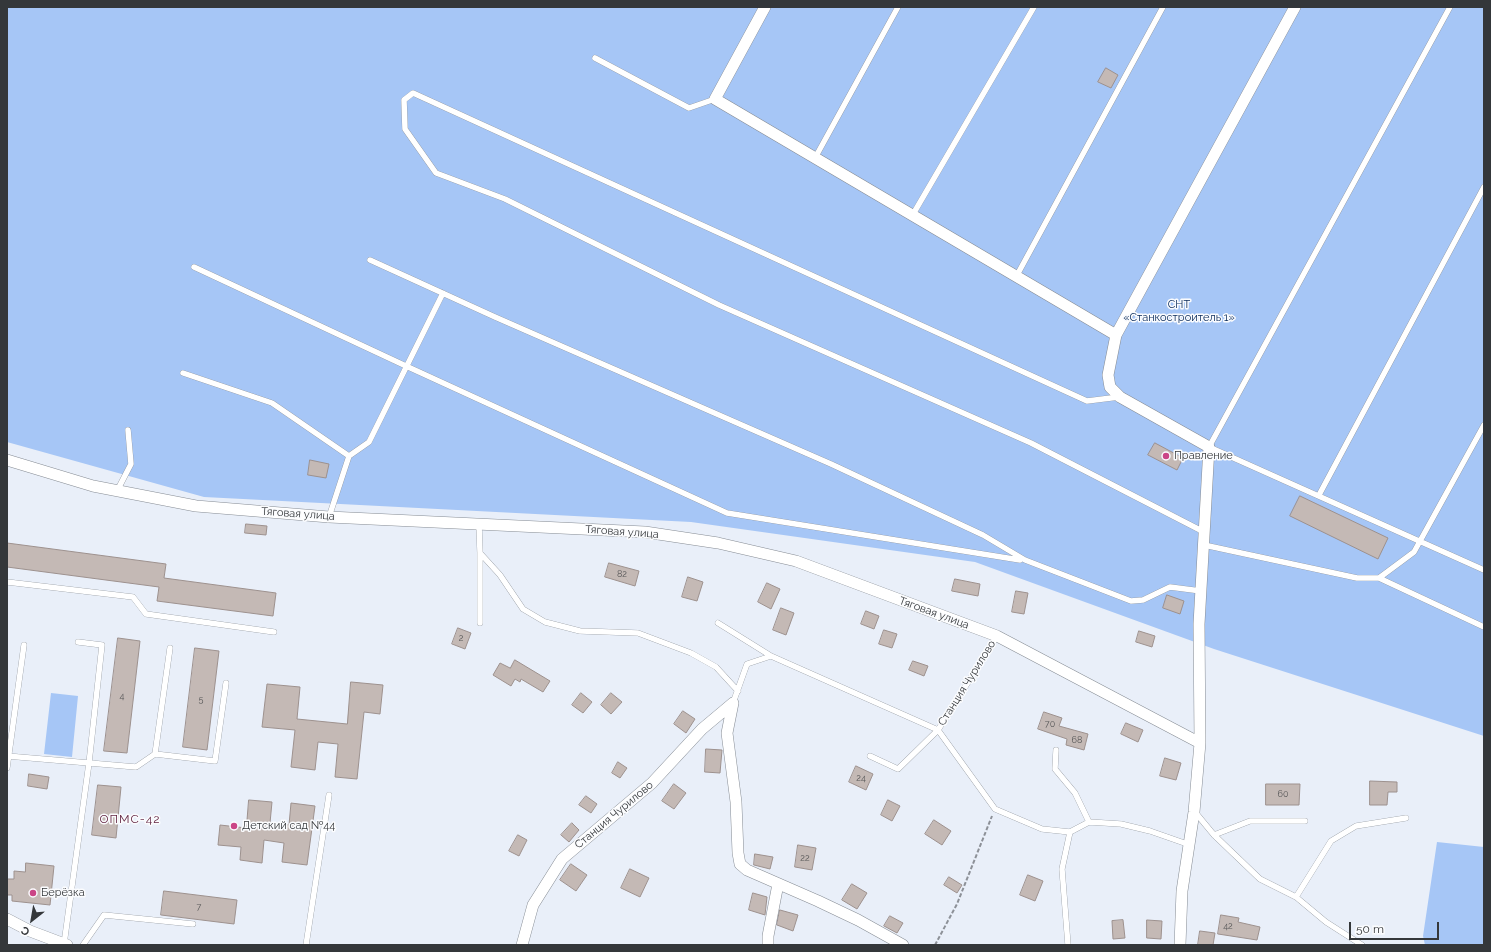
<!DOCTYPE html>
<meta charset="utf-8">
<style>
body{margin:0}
#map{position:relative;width:1491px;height:952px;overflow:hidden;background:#e9eff9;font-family:Raleway,sans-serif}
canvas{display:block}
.frame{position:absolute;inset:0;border:8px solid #34373a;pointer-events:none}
.north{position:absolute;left:12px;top:900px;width:40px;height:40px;-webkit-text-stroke:3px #fbfcfe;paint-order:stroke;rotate:211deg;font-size:11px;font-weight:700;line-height:16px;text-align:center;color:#34373a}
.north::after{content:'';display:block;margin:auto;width:14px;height:18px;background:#34373a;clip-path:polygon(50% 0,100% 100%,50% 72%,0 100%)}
.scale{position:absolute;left:1349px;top:922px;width:90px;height:18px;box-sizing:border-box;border:2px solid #34373a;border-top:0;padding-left:5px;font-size:12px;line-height:14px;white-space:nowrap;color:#34373a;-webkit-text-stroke:3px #fbfcfe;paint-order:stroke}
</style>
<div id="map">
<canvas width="1491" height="952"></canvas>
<div class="frame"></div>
<div class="north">С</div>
<div class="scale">50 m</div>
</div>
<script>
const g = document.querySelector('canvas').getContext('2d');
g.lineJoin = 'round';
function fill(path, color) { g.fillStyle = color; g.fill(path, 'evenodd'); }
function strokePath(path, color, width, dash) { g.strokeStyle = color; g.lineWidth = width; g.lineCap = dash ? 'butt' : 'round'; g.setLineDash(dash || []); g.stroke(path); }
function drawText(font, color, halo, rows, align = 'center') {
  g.font = font + ' Raleway,sans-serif'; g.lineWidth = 3; g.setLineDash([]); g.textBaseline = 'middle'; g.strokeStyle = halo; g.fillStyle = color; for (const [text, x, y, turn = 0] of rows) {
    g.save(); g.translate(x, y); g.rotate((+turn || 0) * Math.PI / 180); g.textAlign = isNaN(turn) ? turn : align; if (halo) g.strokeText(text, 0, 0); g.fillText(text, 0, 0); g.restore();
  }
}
fill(new Path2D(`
 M7,7H1484V736L1214,649L975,562L691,522L204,497L7,442Z
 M51,693L78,696L72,757L44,754Z
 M1437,842L1484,847V945H1425L1423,936Z`), '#a6c6f6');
const building = new Path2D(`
 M1106,68L1118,75L1111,88L1098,82Z
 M1155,443L1183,458L1177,470L1148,455Z
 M310,460L329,464L326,478L308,475Z
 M1300,496L1388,538L1378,559L1290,516Z
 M246,524L267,526L266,535L245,533Z
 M7,543L166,564L164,578L276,593L273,616L157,601L159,587L7,567Z
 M609,563L639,571L635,586L605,577Z
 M688,577L703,582L697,601L682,597Z
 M955,579L980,584L978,596L952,591Z
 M767,583L780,589L771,609L758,602Z
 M1016,591L1028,593L1024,614L1012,612Z
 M1167,595L1184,601L1180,614L1163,608Z
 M781,608L794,613L786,635L773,630Z
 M866,611L879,616L874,629L861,624Z
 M458,628L471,633L465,649L452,644Z
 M884,630L897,634L892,648L879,644Z
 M1139,631L1155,636L1152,647L1136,642Z
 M118,638L140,641L127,753L104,751Z
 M195,648L219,651L207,750L183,747Z
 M515,660L550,681L543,692L521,679L520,682L515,679L511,686L493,675L500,663L510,668Z
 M913,661L928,666L924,676L909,670Z
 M351,682L383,685L380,714L364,712L357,779L335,777L338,744L318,742L315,770L291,767L295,730L262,727L267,684L300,687L297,719L347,724Z
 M581,693L592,702L583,713L572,705Z
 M611,693L622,702L611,714L601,705Z
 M683,711L695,719L686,733L674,724Z
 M1044,712L1062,718L1059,726L1088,734L1084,750L1066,745L1067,739L1038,729Z
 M1126,723L1143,730L1138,742L1121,734Z
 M706,749L722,750L720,773L705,772Z
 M1165,758L1181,763L1176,780L1160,776Z
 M618,762L627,768L620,778L612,773Z
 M856,766L873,774L866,790L849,782Z
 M29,774L49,777L47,789L28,786Z
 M1370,781L1397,782V792H1388L1387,805H1370Z
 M674,784L686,793L674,809L662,801Z
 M1266,784H1300L1299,805H1266Z
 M98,785L121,787L116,838L92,835Z
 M586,796L597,804L591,813L579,805Z
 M249,800L272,802L270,823L289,825L291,803L315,806L307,865L282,862L284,843L264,840L262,863L240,860L241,847L218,845L220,825L246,828Z
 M888,800L900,806L892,821L881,815Z
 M934,820L951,831L942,845L925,834Z
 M572,823L579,830L569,842L561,835Z
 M518,835L527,840L519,856L509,851Z
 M798,845L816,848L812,870L795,867Z
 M755,854L773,857L770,869L754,865Z
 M26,863L54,866L50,905L12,901V895H7V879H14V871L25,872Z
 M571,864L587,875L576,891L560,880Z
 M630,869L649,878L640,897L621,888Z
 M1028,875L1043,881L1035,901L1020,895Z
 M949,877L962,885L957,893L944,885Z
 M852,884L867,893L857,909L842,900Z
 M164,891L237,900L234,924L161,915Z
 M753,893L767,897L765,915L749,910Z
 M780,910L798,915L793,931L777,925Z
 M1221,915L1239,918L1238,922L1260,927L1257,940L1218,934Z
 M890,916L903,923L897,933L884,926Z
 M1123,920L1125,938L1113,939L1112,921Z
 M1147,920L1162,921L1161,939L1147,938Z
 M1200,931L1215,933L1213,945H1198Z`);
fill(building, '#c4b9b5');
strokePath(building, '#9d918e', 1);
const service = new Path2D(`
 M1450,7L1209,447L1484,570
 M595,58L689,108L715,99
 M815,158L898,7
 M912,216L1034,7
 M370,260L495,317L831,464L983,535L1025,560L1131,601L1143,600L1170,587L1201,591
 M194,267L406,366L727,513L1020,560
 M1016,277L1163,7
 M183,373L272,403L349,456
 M1119,397L1087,401L413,93L404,100L405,129L436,173L505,199L719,305L1031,443L1204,532
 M117,491L131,464L128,430
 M1319,495L1484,187
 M329,517L349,456L369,442L443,293
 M479,524L480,553L500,575L523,609L545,622L580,631L638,633L691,653L716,667L738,691
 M1204,545L1357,578H1379L1414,552L1484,425
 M1379,578L1484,627
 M7,582L133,597L146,614L274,632
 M480,623V553
 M718,623L771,656
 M997,636L938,730L995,809L1042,829L1070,832L1089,822L1121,824L1150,831L1190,845
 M733,703L747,664L771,656L938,730L898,769L870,756
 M1056,750L1055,769L1075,793L1089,822
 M155,754L215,761L226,683
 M7,756L136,767L155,754L170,648
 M7,768L24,645
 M1195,812L1214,835L1260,879L1296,897L1326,922L1362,945
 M1214,835L1250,821H1305
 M1296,897L1331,841L1356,826L1406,818
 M64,944L89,763L102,645L78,642
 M83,945L104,915L193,924
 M306,945L329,795
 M1068,945L1062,869L1070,832`);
const minor = new Path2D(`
 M765,7L715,99L1116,335
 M7,460L93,486L196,506L329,517L645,532L718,543L796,561L997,636L1200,743
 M733,703L727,733L736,802L738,853L740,864L747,870L818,901L858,920L903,945
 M7,919L30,931L67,945
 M522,945L533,905L562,859L652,783L702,729L733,703
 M768,945V936L778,884
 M1180,945L1182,891L1194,812L1200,743L1199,624L1209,447L1120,397L1110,387L1108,375L1116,335L1295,7`);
strokePath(service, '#868c94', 6);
strokePath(minor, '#868c94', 12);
strokePath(new Path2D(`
 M935,945L957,904L992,816`), '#8d9198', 2, [4, 2]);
strokePath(service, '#fff', 5.5);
strokePath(minor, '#fff', 11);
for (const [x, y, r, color] of [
 [1166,456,4,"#cb4586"],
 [234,826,4,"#cb4586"],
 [33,893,4,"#cb4586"]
]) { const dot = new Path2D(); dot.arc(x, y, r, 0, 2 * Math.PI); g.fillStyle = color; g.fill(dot); strokePath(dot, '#fbfcfe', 1.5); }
drawText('9px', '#585859', null, [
 ["82",622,574],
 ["2",461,638],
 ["4",122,696],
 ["5",201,699],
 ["70",1050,724],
 ["68",1077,740],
 ["24",861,778],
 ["60",1283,794],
 ["22",805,858],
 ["7",199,907],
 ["42",1228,926]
]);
drawText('11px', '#052758', '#fbfcfe', [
 ["СНТ",1179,305],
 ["«Станкостроитель 1»",1179,318]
]);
drawText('11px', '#34373a', '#fbfcfe', [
 ["Правление",1174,456],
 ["Детский сад №44",242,826],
 ["Берёзка",41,893]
], 'left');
drawText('11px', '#34373a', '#fbfcfe', [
 ["Тяговая улица",298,514,4],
 ["Тяговая улица",622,532,4],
 ["Тяговая улица",934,613,20],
 ["Станция Чурилово",967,683,-58],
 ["Станция Чурилово",614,815,-40]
]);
g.letterSpacing = '1px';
drawText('12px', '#5f1f3d', '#fbfcfe', [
 ["ОПМС-42",130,819]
]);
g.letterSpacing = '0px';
</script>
